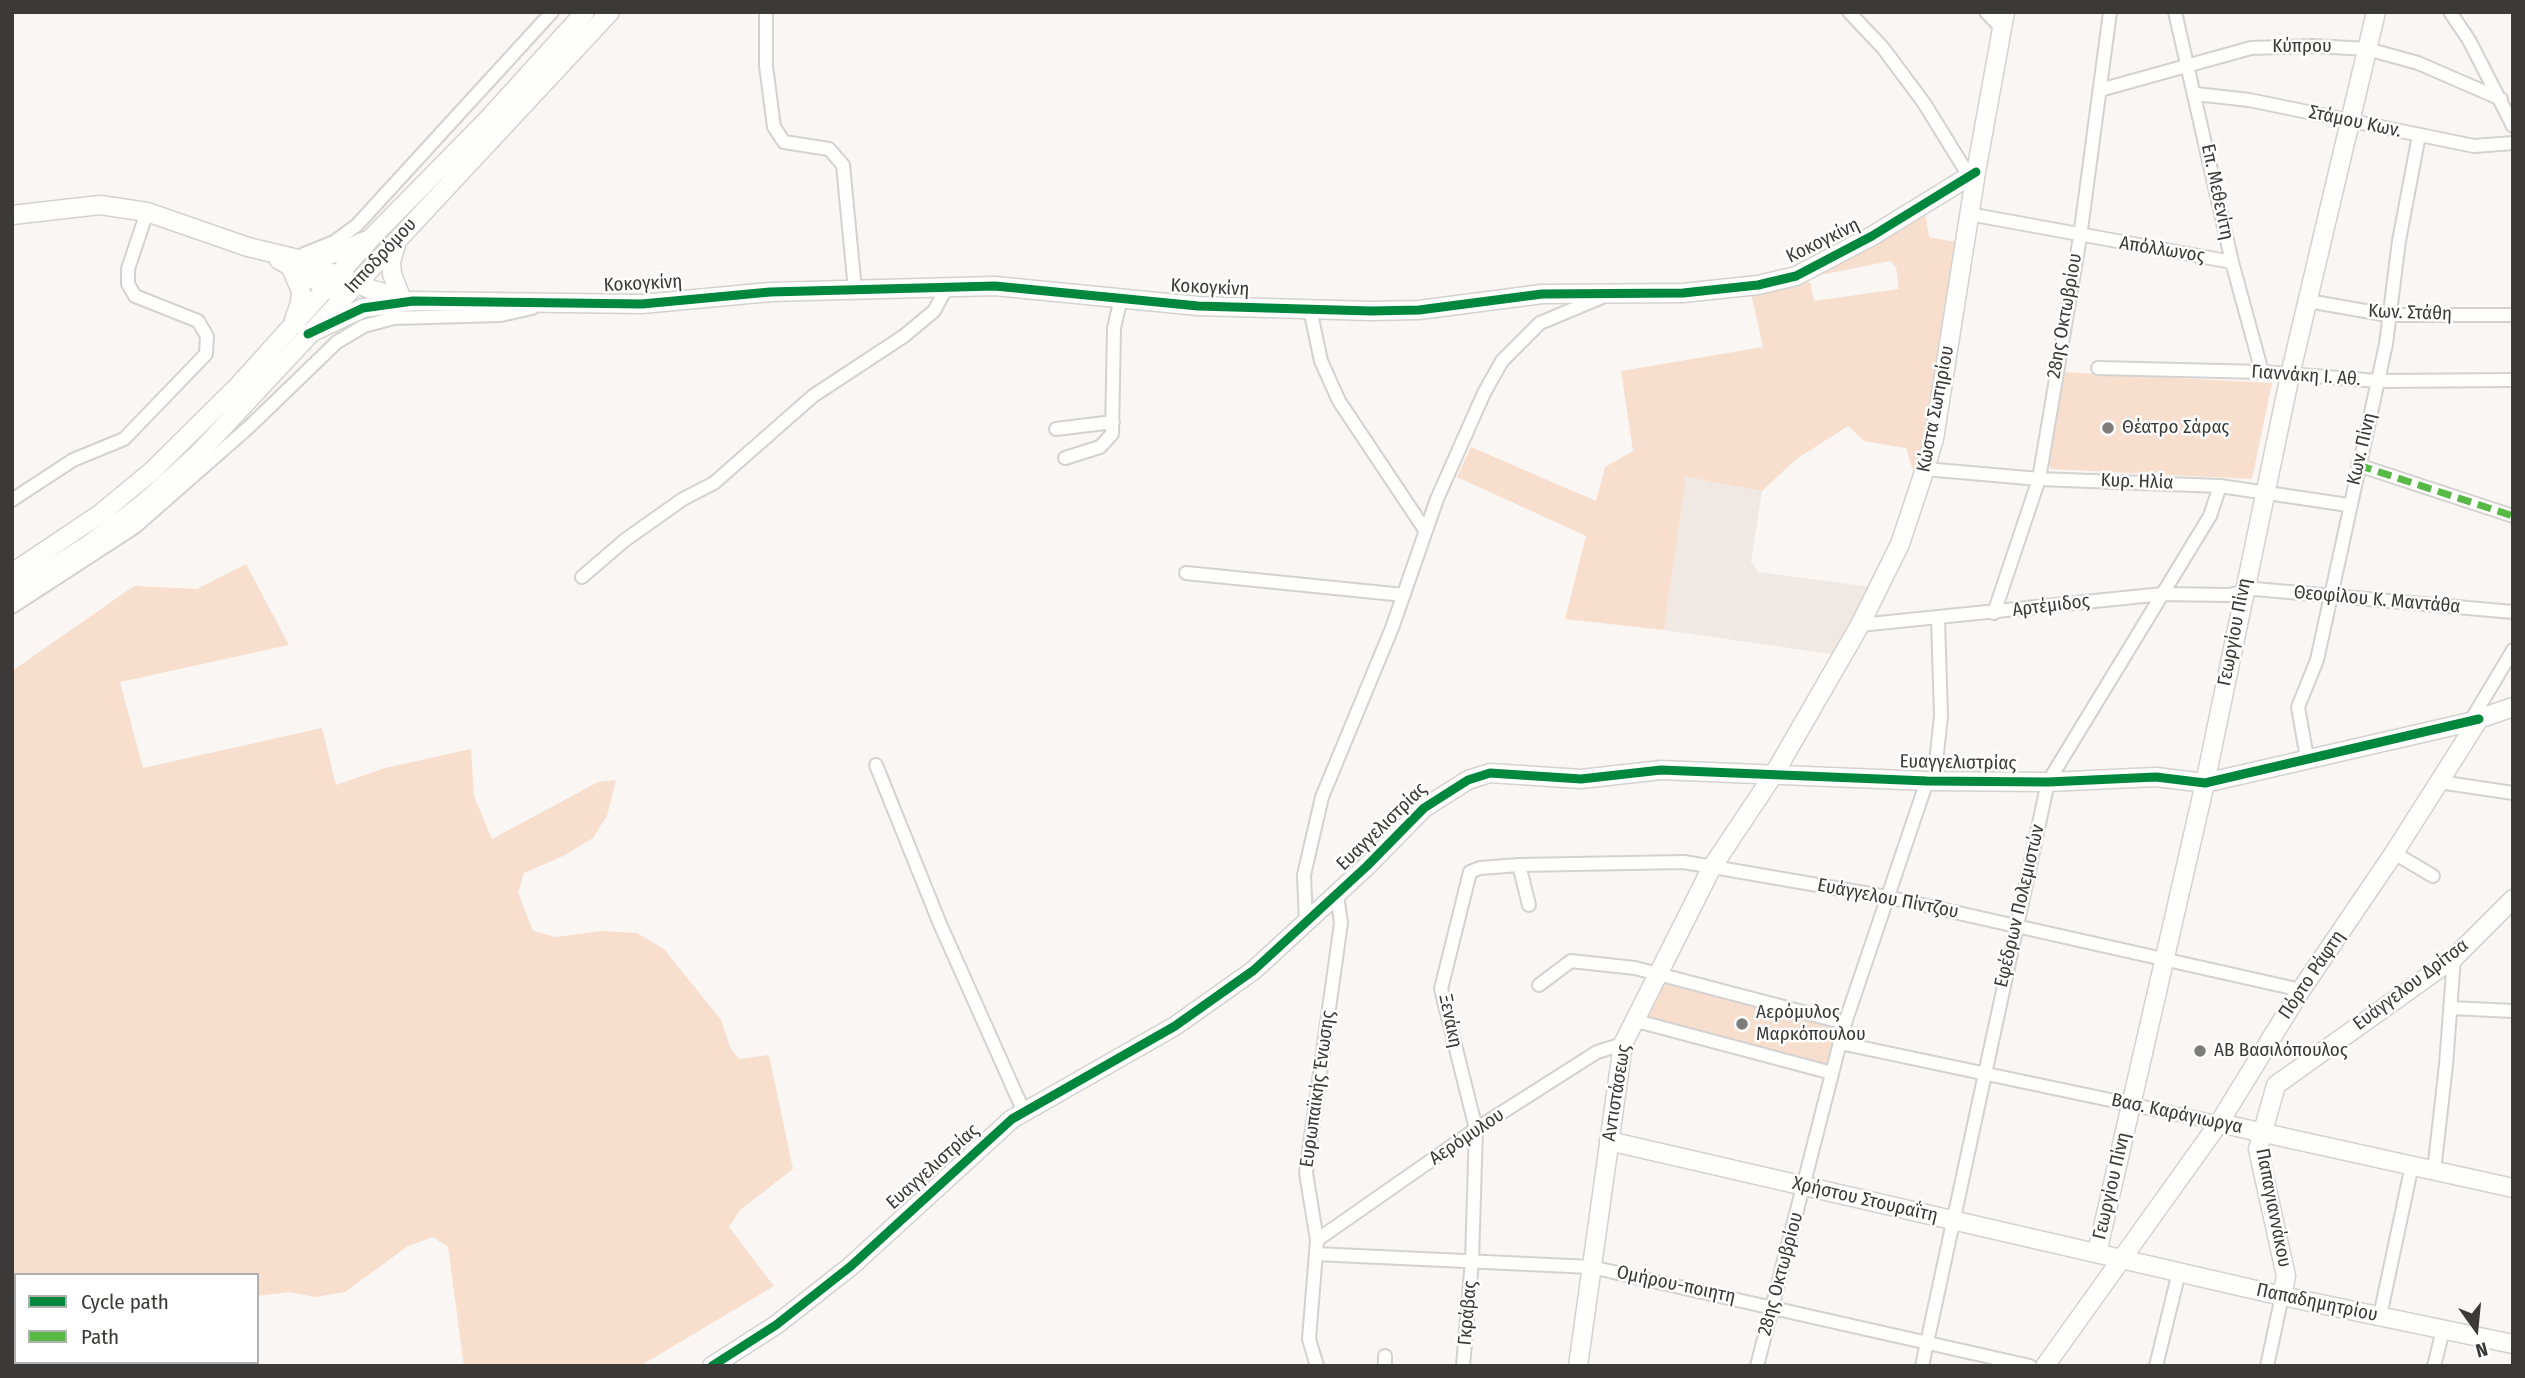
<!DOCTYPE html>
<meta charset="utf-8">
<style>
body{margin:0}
#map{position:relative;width:2525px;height:1378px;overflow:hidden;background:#f9f6f4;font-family:"Fira Sans Condensed",sans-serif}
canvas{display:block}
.frame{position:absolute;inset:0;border:14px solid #3c3a39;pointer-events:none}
.legend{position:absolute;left:14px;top:1273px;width:245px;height:91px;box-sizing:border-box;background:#fff;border:2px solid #b1b0b0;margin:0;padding:9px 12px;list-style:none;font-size:21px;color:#3c3a39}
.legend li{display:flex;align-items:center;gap:14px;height:35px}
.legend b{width:35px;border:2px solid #b1b0b0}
.north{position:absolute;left:2441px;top:1294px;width:70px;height:70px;-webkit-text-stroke:5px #fff;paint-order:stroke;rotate:165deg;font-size:19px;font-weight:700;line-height:28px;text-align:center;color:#3c3a39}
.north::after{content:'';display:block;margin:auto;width:24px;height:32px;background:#3c3a39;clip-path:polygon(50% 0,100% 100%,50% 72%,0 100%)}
</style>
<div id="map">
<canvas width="2525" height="1378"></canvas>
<div class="frame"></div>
<ul class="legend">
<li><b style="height:9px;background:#00873e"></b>Cycle path</li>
<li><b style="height:9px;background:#58b947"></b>Path</li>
</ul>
<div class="north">N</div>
</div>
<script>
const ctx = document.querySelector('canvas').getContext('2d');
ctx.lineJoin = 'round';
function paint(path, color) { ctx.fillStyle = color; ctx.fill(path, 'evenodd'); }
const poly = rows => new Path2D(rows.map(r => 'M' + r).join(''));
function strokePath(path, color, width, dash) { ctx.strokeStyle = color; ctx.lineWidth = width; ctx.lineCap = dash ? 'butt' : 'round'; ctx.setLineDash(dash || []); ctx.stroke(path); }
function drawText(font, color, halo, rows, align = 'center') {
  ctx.font = font + ' "Fira Sans Condensed",sans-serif'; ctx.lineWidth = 5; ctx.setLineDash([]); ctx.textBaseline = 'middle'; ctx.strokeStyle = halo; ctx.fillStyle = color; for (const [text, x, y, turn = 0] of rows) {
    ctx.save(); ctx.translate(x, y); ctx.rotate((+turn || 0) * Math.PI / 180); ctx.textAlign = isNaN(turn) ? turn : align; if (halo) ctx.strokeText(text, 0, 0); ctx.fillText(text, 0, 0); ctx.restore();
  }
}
const built = poly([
 [1686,477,1762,491,1751,562,1758,572,1871,587,1831,654,1664,630]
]);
const green = poly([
 [1925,211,1929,237,1961,243,1922,472,1914,474,1906,448,1864,441,1848,426,1795,460,1762,491,1686,477,1664,630,1565,619,1586,536,1457,477,1471,447,1596,501,1605,467,1633,451,1621,371,1763,347,1751,293,1810,282,1814,301,1899,289,1896,267,1890,261,1821,275],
 [2062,372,2272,383,2252,479,2051,469,2049,463],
 [246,564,289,645,120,682,143,768,322,728,336,785,385,768,471,749,474,796,492,839,598,782,616,780,607,816,593,838,563,856,524,873,518,892,533,931,556,937,601,931,637,933,664,949,721,1020,730,1047,739,1059,769,1055,793,1169,740,1210,729,1227,774,1286,640,1366,464,1366,448,1247,433,1237,408,1246,345,1292,315,1297,289,1292,257,1296,257,1275,16,1275,16,1362,171,1362,168,1366,12,1366,12,671,134,586,197,589],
 [1664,979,1838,1025,1827,1068,1645,1020]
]);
const street = poly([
 [766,12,766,66,774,127,784,142,829,149,843,165,855,290],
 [1849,12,1883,48,1924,103,1969,176],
 [1986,12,2003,30],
 [2175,12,2232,262,2262,372],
 [2450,12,2469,40,2513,126],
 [2100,90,2251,48,2315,46,2367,49,2418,63,2501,99],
 [2196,94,2249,100,2474,146,2513,143],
 [1969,214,2232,262],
 [304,254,334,242,357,225,552,12],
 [2308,301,2388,315,2513,315],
 [1310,309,1321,361,1339,401,1425,530],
 [2098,368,2262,372,2378,381,2513,380],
 [1056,429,1113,422],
 [1065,458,1100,447,1112,434,1114,328,1121,298],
 [2358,465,2513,516],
 [1925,469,2039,479,2220,486,2348,505],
 [12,500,73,460,124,439,206,354,207,336,198,321,135,296,128,284,128,269,147,212],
 [1186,573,1404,595],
 [582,577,625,540,683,499,714,483,813,396,904,336,934,311,947,287],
 [12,607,135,527,249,427,337,342,364,326,394,318,501,315,532,308],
 [1994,613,2039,479,2080,237,2110,12],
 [1860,625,2163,594,2229,595,2255,589,2513,612],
 [2470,722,2513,650],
 [2307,758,2298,707,2317,660,2386,344,2399,241,2419,135],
 [876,765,940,924,1024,1112],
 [1934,781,1941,716,1938,619],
 [2439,782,2513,793],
 [2394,853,2433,876],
 [1519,865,1529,905],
 [1306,922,1304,875,1322,797,1392,628,1437,499,1484,393,1502,361,1540,323,1607,295],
 [1539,985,1571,961,1635,968,1845,1023],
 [2451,1008,2513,1011],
 [1633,1020,1832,1073],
 [1840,1043,2219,1123],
 [2434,1171,2446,1065,2454,958],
 [1317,1240,1476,1129,1597,1052,1623,1044],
 [1316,1254,1591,1267,2030,1366],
 [2380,1316,2412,1165],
 [1317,1366,1309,1339,1317,1240,1306,1173,1341,923,1337,895],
 [1385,1366,1385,1356],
 [1463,1366,1472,1260,1476,1129,1441,989,1470,872,1480,868,1519,865,1684,862,1887,897,2301,990],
 [1757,1366,1845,1023,1927,781],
 [1922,1366,2048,782,2210,516,2220,486],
 [2156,1366,2179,1272],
 [2267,1366,2282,1296],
 [2434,1366,2443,1330]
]);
const secondary = poly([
 [12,215,100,205,147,212,248,247,298,259,370,289,402,298],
 [397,241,391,262,392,274,401,297],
 [301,259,337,253,365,241],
 [279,260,334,291],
 [291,268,301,291,300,303,294,320],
 [308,334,363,308,413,301,642,304,770,292,995,286,1198,306,1371,311,1419,310,1542,294,1683,293,1758,285,1796,276,1872,236,1976,172],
 [12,573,100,514,152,471,237,387,373,236,488,119,585,12],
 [12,593,87,546,143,504,198,454,610,12],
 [2219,1123,2513,1188],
 [1609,1141,2282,1296,2513,1344],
 [2097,1253,2205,783,2290,375,2376,12],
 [2282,1296,2286,1276,2258,1149,2276,1085,2454,958,2513,899],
 [712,1366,776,1325,851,1266,1012,1119,1175,1026,1254,970,1367,866,1424,808,1468,780,1490,773,1581,779,1661,770,1927,781,2048,782,2156,777,2205,783,2470,722,2513,707],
 [1578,1366,1623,1044,1712,867,1774,774,1860,625,1900,544,1925,469,1934,439,1976,172,2005,12],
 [2045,1366,2219,1123,2301,990,2394,853,2479,719]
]);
const quiet = poly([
 [2358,465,2513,516]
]);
const cycleway = poly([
 [308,334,363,308,413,301,642,304,770,292,995,286,1198,306,1371,311,1419,310,1542,294,1683,293,1758,285,1796,276,1872,236,1976,172],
 [712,1366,776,1325,851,1266,1012,1119,1175,1026,1254,970,1367,866,1424,808,1468,780,1490,773,1581,779,1661,770,1927,781,2048,782,2156,777,2205,783,2479,719]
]);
const markers = [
 [2108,428,7,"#7e7c7a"],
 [1742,1024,7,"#7e7c7a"],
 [2200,1051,7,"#7e7c7a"]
];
const streetNames = [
 ["Κύπρου",2302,47],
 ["Στάμου Κων.",2355,122,12],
 ["Επ. Μεθενίτη",2217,192,78],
 ["Κοκογκίνη",1823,241,-26],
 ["Απόλλωνος",2162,250,9],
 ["Ιπποδρόμου",381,256,-47],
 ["Κοκογκίνη",643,284,-3],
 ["Κοκογκίνη",1210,288,3],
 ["Κων. Στάθη",2410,313,2],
 ["28ης Οκτωβρίου",2065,316,-80],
 ["Γιαννάκη Ι. Αθ.",2306,376,4],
 ["Κώστα Σωτηρίου",1936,409,-79],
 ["Κων. Πίνη",2362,449,-77],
 ["Κυρ. Ηλία",2137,482,2],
 ["Θεοφίλου Κ. Μαντάθα",2377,600,5],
 ["Αρτέμιδος",2051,606,-7],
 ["Γεωργίου Πίνη",2235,632,-79],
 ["Ευαγγελιστρίας",1958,763,1],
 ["Ευαγγελιστρίας",1382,827,-44],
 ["Ευάγγελου Πίντζου",1888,899,11],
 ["Εφέδρων Πολεμιστών",2020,906,-77],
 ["Πόρτο Ράφτη",2312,975,-56],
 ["Ευάγγελου Δρίτσα",2411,985,-37],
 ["Ξενάκη",1450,1021,78],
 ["Ευρωπαϊκής Ένωσης",1318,1089,-82],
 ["Αντιστάσεως",1617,1093,-81],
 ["Βασ. Καράγιωργα",2177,1114,12],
 ["Αερόμυλου",1467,1137,-34],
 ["Ευαγγελιστρίας",933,1167,-42],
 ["Γεωργίου Πίνη",2112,1186,-77],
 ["Χρήστου Στουραΐτη",1865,1200,13],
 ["Παπαγιαννάκου",2273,1208,79],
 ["28ης Οκτωβρίου",1781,1274,-75],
 ["Ομήρου-ποιητη",1676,1285,12],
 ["Παπαδημητρίου",2317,1303,12],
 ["Γκράβας",1468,1313,-85]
];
const poiNames = [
 ["Θέατρο Σάρας",2122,428],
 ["Αερόμυλος",1756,1013],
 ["Μαρκόπουλου",1756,1035],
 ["ΑΒ Βασιλόπουλος",2214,1051]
];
paint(built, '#f0e8e3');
paint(green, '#f8decd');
strokePath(street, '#d4d2d1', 16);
strokePath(secondary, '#d4d2d1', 21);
strokePath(street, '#fefefd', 12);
strokePath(secondary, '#fefefd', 18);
strokePath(quiet, '#58b947', 7, [14, 7]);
strokePath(cycleway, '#00873e', 9);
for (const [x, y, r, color] of markers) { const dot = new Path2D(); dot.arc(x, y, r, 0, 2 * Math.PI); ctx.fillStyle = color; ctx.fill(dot); strokePath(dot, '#fff', 2.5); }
drawText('19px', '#3c3a39', '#fff', streetNames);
drawText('19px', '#3c3a39', '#fff', poiNames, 'left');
</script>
